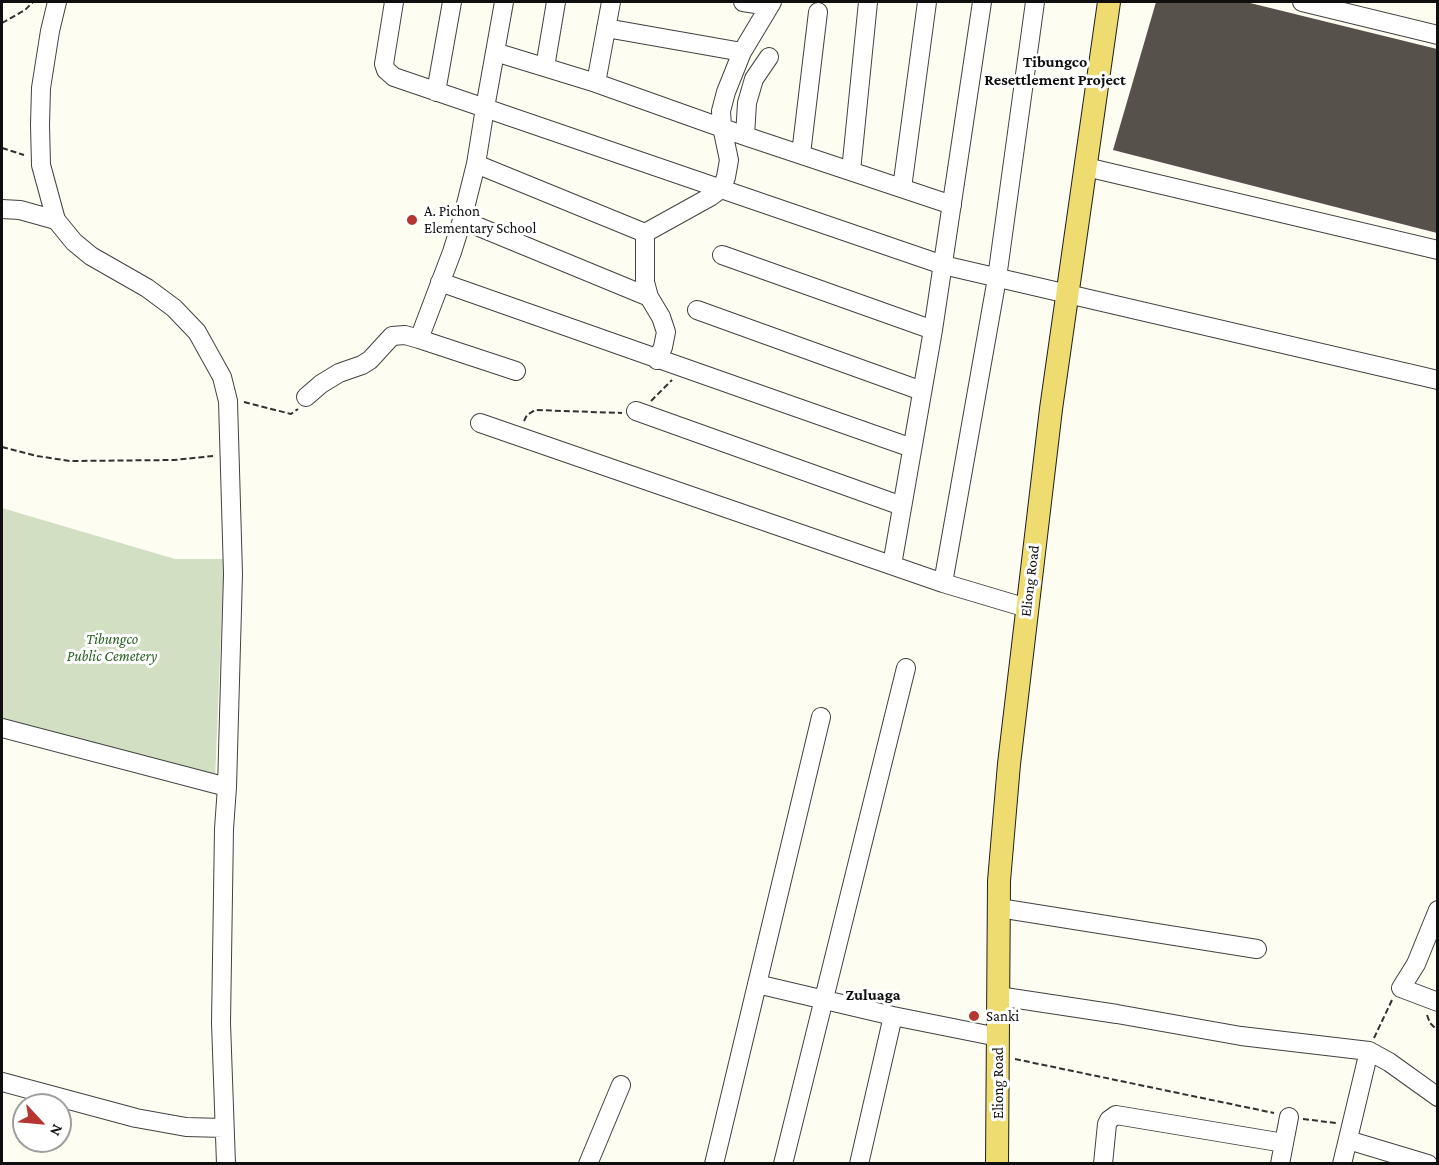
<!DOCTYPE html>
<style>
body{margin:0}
#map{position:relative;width:1439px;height:1165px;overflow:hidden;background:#fefdf1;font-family:"Crimson Pro",serif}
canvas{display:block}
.frame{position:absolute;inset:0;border:3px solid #0f0f0f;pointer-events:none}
.north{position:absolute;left:12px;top:1093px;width:60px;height:60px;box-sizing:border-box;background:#fff;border:2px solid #9f9f9f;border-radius:50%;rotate:116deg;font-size:16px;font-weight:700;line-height:24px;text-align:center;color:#0f0f0f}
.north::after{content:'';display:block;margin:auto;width:21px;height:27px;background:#b53630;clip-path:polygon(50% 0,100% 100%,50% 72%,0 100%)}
</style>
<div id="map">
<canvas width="1439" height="1165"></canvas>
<div class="frame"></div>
<div class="north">N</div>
</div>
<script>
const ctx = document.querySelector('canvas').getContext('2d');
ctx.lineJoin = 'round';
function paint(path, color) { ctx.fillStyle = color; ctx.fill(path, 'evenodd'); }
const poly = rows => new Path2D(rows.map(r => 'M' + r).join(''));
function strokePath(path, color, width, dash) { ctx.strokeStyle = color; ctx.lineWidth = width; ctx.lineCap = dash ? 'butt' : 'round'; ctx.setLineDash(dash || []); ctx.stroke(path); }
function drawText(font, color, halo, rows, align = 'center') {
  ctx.font = font + ' "Crimson Pro",serif'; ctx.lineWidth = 6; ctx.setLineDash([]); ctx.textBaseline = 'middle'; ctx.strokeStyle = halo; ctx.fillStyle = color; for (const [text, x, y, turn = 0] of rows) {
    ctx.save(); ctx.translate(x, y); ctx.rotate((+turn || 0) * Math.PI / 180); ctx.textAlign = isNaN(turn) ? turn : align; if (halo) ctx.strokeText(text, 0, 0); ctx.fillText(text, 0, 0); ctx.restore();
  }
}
const cemetery = poly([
 [2,508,175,559,224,559,215,781,2,725]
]);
const building = poly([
 [1156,2,1246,2,1437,49,1437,233,1113,150]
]);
const path = poly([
 [2,23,25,10,33,2],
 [2,148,24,155],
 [651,401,672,380],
 [244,402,291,414,298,409],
 [524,421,527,415,535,410,622,413],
 [2,447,37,456,70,461,174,460,213,456],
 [1427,1015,1430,1023,1438,1031],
 [1374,1038,1392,1000],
 [1015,1059,1274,1113],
 [1303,1119,1336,1123]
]);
const minor = poly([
 [57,2,50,31,41,88,40,125,41,165,56,220,74,242,91,256,147,288,174,308,197,332,222,377,228,401,233,574,227,787,224,829,221,1023,226,1164],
 [394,2,384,64,386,70,394,77,485,108,504,2],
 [743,2,769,6],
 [1302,2,1438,35],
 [606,28,742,52],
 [495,52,596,83,745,136,952,205],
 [545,67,556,2],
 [596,83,611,2],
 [436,92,452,2],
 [745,136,747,103,754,79,769,57],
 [801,154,818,12],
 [476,164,645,233],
 [1086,167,1438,250],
 [851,171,868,2],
 [902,188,927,2],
 [2,209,20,210,56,220],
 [462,220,649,297],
 [722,255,933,330],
 [440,282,912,448],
 [697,310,922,391],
 [657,360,663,347,666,332,661,317,649,297,645,282,645,233,710,197,722,188,726,177,729,160,722,127,721,111,726,92,742,52,772,2],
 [516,371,419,339,452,252,462,220,476,164,485,108,943,265,1438,380],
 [306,397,321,384,339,373,362,365,370,360,392,336,405,335,419,339],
 [636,411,902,506],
 [480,423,943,583,1027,608],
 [892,565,933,330,982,2],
 [943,583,997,278,1035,2],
 [2,728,227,787],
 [999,908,1257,949],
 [1438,910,1416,964,1401,988,1438,1002],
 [757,984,893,1016,998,1037],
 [998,996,1117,1014,1241,1036,1369,1051,1389,1062,1438,1097],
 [2,1082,136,1118,186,1127,224,1128],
 [1348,1140,1428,1164],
 [588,1164,621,1085],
 [714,1164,821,717],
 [783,1164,906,668],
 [859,1164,893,1016],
 [1103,1164,1107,1124,1109,1120,1116,1115,1284,1143],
 [1280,1164,1289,1117],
 [1342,1164,1369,1051]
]);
const major = poly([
 [997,1164,999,881,1009,764,1051,409,1109,2]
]);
const markers = [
 [412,220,6,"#b53630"],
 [974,1016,6,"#b53630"]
];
const poiNames = [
 ["A. Pichon",424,211],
 ["Elementary School",424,228],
 ["Sanki",986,1016]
];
const streetNames = [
 ["Eliong Road",1030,581,-83],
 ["Eliong Road",998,1083,-90]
];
const parkNames = [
 ["Tibungco",112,639],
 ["Public Cemetery",112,656]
];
const neighbourhoodNames = [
 ["Tibungco",1055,62],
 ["Resettlement Project",1055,80],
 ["Zuluaga",873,995]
];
paint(cemetery, '#d3dfc3');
paint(building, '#57514c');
strokePath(minor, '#424242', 20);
strokePath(major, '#202020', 24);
strokePath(path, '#313131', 2, [6, 3]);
strokePath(minor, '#fff', 18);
strokePath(major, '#efdc71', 22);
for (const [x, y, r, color] of markers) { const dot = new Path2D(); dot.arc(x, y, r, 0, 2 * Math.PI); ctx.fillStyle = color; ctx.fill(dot); strokePath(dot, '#fff', 2); }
drawText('15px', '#0f0f0f', '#fff', poiNames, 'left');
drawText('15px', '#0f0f0f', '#fff', streetNames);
drawText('italic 15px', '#2a6223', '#fff', parkNames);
drawText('bold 16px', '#0f0f0f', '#fff', neighbourhoodNames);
</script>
